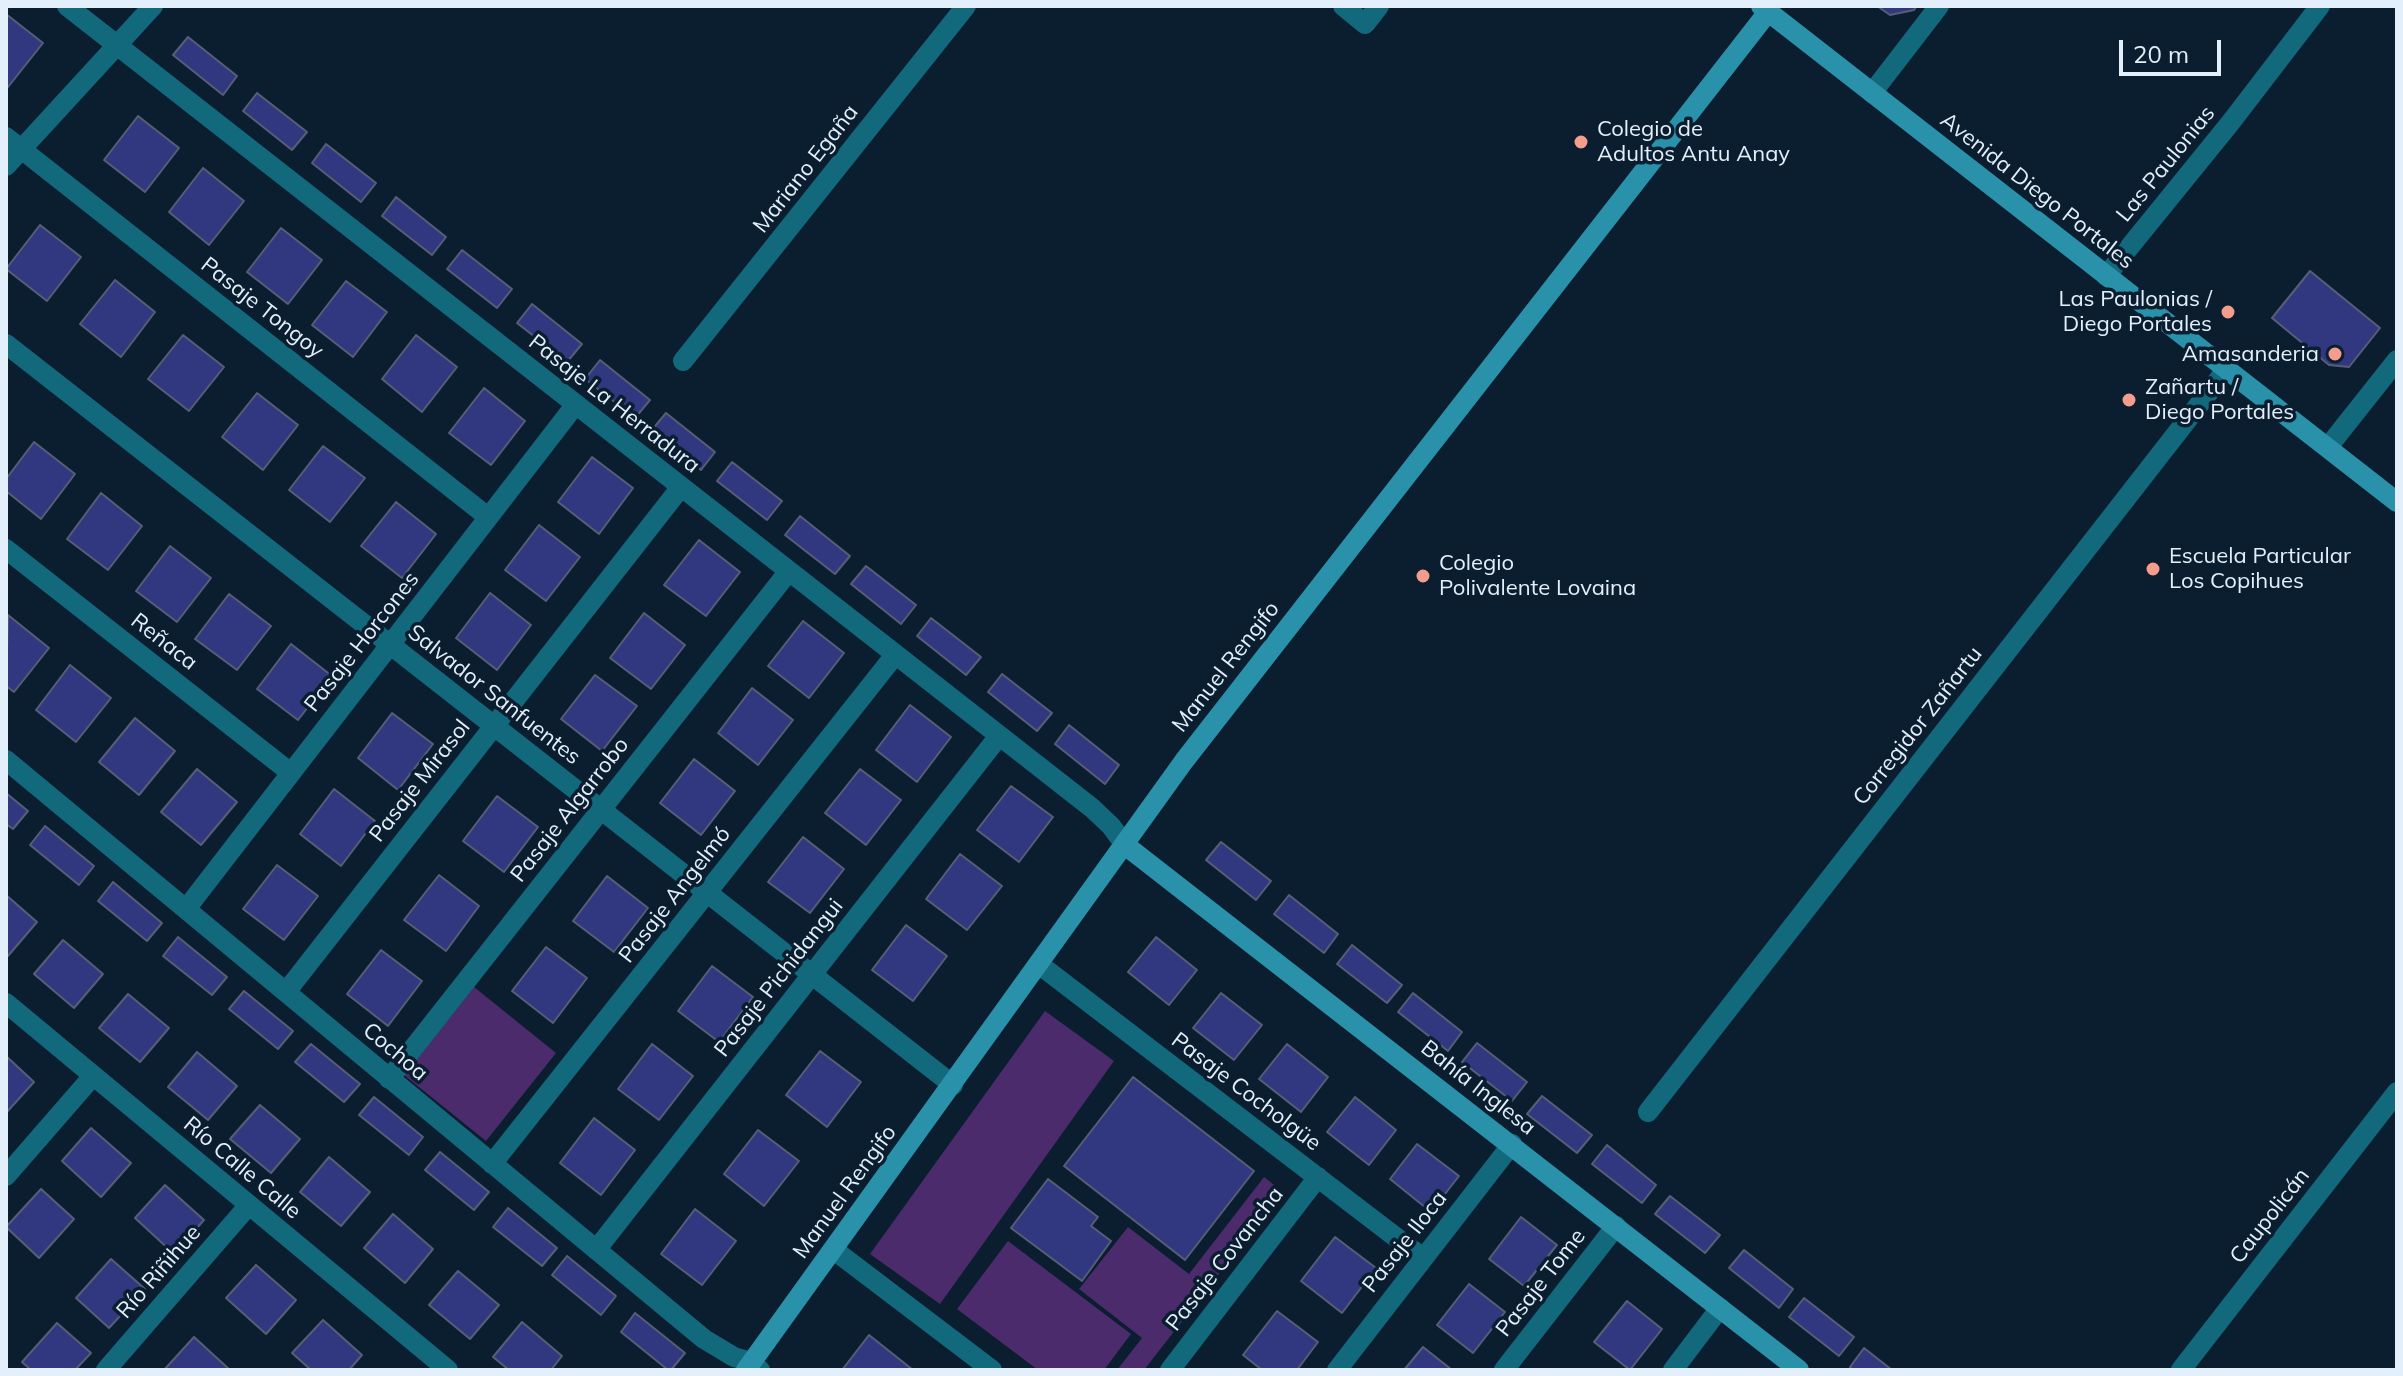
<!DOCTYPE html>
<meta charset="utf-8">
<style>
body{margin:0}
#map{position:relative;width:2403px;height:1376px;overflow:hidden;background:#0b1e2f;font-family:Mulish,sans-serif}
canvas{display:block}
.frame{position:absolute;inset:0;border:8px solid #e3effb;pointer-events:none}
.scale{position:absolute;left:2119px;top:40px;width:102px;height:36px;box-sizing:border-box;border:4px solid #e3effb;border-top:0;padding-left:10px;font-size:24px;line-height:28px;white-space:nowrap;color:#e3effb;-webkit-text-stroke:6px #0b1e2f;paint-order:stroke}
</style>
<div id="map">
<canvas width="2403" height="1376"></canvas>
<div class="frame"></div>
<div class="scale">20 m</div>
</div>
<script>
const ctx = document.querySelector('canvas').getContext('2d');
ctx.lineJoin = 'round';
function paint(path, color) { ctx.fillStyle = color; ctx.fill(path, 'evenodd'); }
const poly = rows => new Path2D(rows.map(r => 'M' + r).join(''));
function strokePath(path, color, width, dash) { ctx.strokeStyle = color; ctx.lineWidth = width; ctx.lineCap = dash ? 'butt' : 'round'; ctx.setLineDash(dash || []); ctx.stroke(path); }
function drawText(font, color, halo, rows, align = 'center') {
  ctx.font = font + ' Mulish,sans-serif'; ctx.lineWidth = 7; ctx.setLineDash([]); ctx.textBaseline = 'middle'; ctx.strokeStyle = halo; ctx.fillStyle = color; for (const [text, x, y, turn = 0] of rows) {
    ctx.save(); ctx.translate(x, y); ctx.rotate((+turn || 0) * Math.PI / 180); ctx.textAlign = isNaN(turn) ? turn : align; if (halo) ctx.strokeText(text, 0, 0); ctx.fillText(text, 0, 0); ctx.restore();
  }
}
const green = poly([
 [474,987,556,1053,486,1141,404,1075],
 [1045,1011,1114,1061,940,1304,870,1254],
 [1264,1177,1283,1192,1144,1370,1117,1370,1142,1338,1079,1289,1128,1227,1189,1274],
 [1008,1241,1131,1334,1104,1370,1038,1370,957,1309]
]);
const building = poly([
 [1877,6,1917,6,1914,10,1890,15,1877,6],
 [6,14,43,43,8,87,6,86,6,14],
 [188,37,237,76,223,95,173,55,188,37],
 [257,93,307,132,292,150,243,111,257,93],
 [138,116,179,148,145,192,104,160,138,116],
 [326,144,376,183,361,202,312,163,326,144],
 [203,168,244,201,209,245,169,212,203,168],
 [396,197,446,237,432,255,382,216,396,197],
 [40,225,81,257,47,301,6,269,40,225],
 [281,228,322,260,288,304,247,272,281,228],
 [462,250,512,289,497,308,447,269,462,250],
 [2310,271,2380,328,2349,367,2329,365,2272,318,2310,271],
 [115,280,155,312,121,357,80,324,115,280],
 [346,281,387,312,353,357,312,325,346,281],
 [532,304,582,344,567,362,517,323,532,304],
 [183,335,224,367,189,411,148,379,183,335],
 [416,335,457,367,422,412,382,379,416,335],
 [600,360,650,400,635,418,585,379,600,360],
 [484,388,525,421,491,465,449,433,484,388],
 [257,393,298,425,263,470,222,437,257,393],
 [666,413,715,452,701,470,651,431,666,413],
 [34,442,75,474,41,519,6,491,6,479,34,442],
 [323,446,365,478,330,522,289,490,323,446],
 [592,457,633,488,599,534,558,502,592,457],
 [732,462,782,501,767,520,717,481,732,462],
 [101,493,142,526,108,570,67,539,101,493],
 [396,502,436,534,402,578,361,546,396,502],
 [800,516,850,556,835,574,785,535,800,516],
 [539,525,580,557,546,601,505,570,539,525],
 [699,540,740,572,706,616,664,585,699,540],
 [170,546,211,578,177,622,136,591,170,546],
 [866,566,916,605,901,624,851,584,866,566],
 [490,593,531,625,497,670,456,638,490,593],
 [229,594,271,626,237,670,195,639,229,594],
 [644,613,685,645,651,689,610,658,644,613],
 [8,615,49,648,14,692,6,686,8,615],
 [931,618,981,657,966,675,917,636,931,618],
 [803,621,844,653,809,698,768,666,803,621],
 [291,644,332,676,298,720,257,689,291,644],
 [70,665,111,698,76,742,36,710,70,665],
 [1002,674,1052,713,1037,731,988,692,1002,674],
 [595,675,637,706,602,751,561,719,595,675],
 [752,688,793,720,758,765,718,733,752,688],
 [910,705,951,737,917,782,876,750,910,705],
 [392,713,433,744,398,790,358,758,392,713],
 [135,718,175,751,139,795,99,762,135,718],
 [1069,725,1119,765,1105,784,1055,744,1069,725],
 [694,759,735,791,701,835,660,803,694,759],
 [197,769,237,802,201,845,161,812,197,769],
 [860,769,901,800,866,845,825,813,860,769],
 [1011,786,1053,817,1019,862,977,830,1011,786],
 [334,789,375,821,341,866,300,834,334,789],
 [6,793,28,811,13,829,6,824,6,793],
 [497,796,538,827,504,872,463,841,497,796],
 [45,826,94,866,79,885,30,845,45,826],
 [803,837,844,869,810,913,768,882,803,837],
 [1221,842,1271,881,1256,900,1206,860,1221,842],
 [960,854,1002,886,967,930,926,899,960,854],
 [277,865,318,896,284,940,243,909,277,865],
 [439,875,479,906,446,951,404,920,439,875],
 [607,876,648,908,614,952,573,921,607,876],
 [113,882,162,923,147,941,98,901,113,882],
 [6,895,37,922,8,956,6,954,6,895],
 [1289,895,1338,934,1324,953,1274,914,1289,895],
 [906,925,947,956,913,1001,872,970,906,925],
 [178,937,227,977,212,995,163,956,178,937],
 [1156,937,1197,970,1169,1005,1128,972,1156,937],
 [63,940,103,974,74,1008,34,974,63,940],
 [1352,945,1402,985,1387,1003,1337,964,1352,945],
 [546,947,587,978,553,1023,512,991,546,947],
 [381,950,422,981,388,1026,347,994,381,950],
 [712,966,753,997,719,1042,678,1011,712,966],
 [244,991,293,1031,278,1049,229,1009,244,991],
 [1221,993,1262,1025,1234,1060,1193,1028,1221,993],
 [1413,993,1462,1032,1448,1051,1398,1012,1413,993],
 [128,994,169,1028,140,1062,99,1028,128,994],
 [1477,1043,1527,1082,1512,1101,1462,1062,1477,1043],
 [311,1044,360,1084,344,1102,295,1062,311,1044],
 [652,1044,693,1076,659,1120,618,1089,652,1044],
 [1287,1044,1328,1077,1301,1112,1259,1079,1287,1044],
 [820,1051,861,1082,827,1127,786,1095,820,1051],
 [197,1052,237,1086,208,1120,168,1087,197,1052],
 [6,1056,34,1082,6,1113,6,1056],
 [1133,1077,1254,1171,1185,1260,1064,1166,1133,1077],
 [1542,1096,1592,1135,1577,1153,1527,1114,1542,1096],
 [374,1097,423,1137,409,1155,359,1115,374,1097],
 [1355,1097,1396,1130,1369,1165,1327,1132,1355,1097],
 [260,1105,300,1139,271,1173,230,1139,260,1105],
 [594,1118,635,1150,601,1195,560,1163,594,1118],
 [91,1128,131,1163,101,1197,62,1161,91,1128],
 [758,1130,799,1161,764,1206,724,1174,758,1130],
 [1417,1144,1459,1176,1431,1212,1390,1179,1417,1144],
 [1607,1145,1656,1185,1642,1203,1592,1164,1607,1145],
 [440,1152,489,1192,474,1210,425,1170,440,1152],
 [329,1157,370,1192,341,1226,300,1192,329,1157],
 [1048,1179,1098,1217,1091,1226,1111,1241,1082,1281,1011,1228,1048,1179],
 [165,1185,204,1220,174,1254,135,1218,165,1185],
 [41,1189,74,1219,39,1258,6,1227,41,1189],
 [1670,1196,1720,1235,1705,1253,1655,1214,1670,1196],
 [508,1208,557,1248,542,1266,493,1227,508,1208],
 [695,1209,736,1241,702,1285,661,1254,695,1209],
 [393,1214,433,1249,405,1283,364,1248,393,1214],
 [1521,1217,1557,1245,1524,1286,1489,1259,1521,1217],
 [1335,1237,1376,1268,1342,1313,1301,1281,1335,1237],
 [1744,1250,1793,1289,1779,1308,1729,1268,1744,1250],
 [567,1256,616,1296,601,1315,552,1275,567,1256],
 [111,1259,145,1289,109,1328,76,1298,111,1259],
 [256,1265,296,1300,266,1334,226,1298,256,1265],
 [458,1271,499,1305,470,1339,429,1305,458,1271],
 [1469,1284,1505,1312,1473,1353,1437,1325,1469,1284],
 [1804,1298,1854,1337,1839,1356,1789,1317,1804,1298],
 [1627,1301,1662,1329,1630,1370,1594,1342,1627,1301],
 [1277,1311,1318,1342,1297,1370,1262,1370,1243,1355,1277,1311],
 [635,1313,685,1353,671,1370,668,1370,621,1332,635,1313],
 [323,1320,362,1355,349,1370,311,1370,292,1353,323,1320],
 [522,1322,562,1356,551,1370,509,1370,493,1357,522,1322],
 [57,1323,91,1353,75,1370,31,1370,22,1362,57,1323],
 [869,1335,913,1370,842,1370,869,1335],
 [194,1337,230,1370,164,1370,194,1337],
 [1423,1347,1452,1370,1404,1370,1423,1347],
 [1864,1348,1892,1370,1853,1370,1850,1367,1864,1348]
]);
const street = poly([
 [67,6,1092,808,1111,826,1125,845],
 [1343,6,1365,24,1379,6],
 [1872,93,1939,6],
 [6,137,488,517],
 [6,166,153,6],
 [2106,276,2231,122,2320,6],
 [6,344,953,1085],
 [683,361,966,6],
 [2328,447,2397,360],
 [6,549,291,773],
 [6,760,704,1339,734,1357,751,1362,760,1370],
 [186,909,576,404],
 [1040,965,1423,1258],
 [286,992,681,487],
 [6,1003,448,1370],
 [389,1079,789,571],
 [1648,1112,2226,370],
 [492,1164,895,655],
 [6,1176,93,1076],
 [596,1250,999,736],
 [834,1250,992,1370],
 [106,1370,249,1205],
 [1170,1370,1318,1177],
 [1337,1370,1512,1144],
 [1504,1370,1616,1226],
 [1673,1370,1720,1308],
 [2181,1370,2397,1092]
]);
const secondary = poly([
 [1761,6,2397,502],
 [1125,845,1799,1370],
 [746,1370,1184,761,1768,12]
]);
const markers = [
 [1581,142,8,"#f49d8c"],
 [2228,312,8,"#f49d8c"],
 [2335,354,8,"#f49d8c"],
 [2129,400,8,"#f49d8c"],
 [2153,569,8,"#f49d8c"],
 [1423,576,8,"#f49d8c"]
];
const poiNames = [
 ["Colegio de",1597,129],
 ["Adultos Antu Anay",1597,154],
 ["Las Paulonias /",2212,299,"right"],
 ["Diego Portales",2212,324,"right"],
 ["Amasanderia",2319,354,"right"],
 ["Zañartu /",2145,387],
 ["Diego Portales",2145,412],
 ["Escuela Particular",2169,556],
 ["Los Copihues",2169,581],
 ["Colegio",1439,563],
 ["Polivalente Lovaina",1439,588]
];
const streetNames = [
 ["Las Paulonias",2166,164,-51],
 ["Mariano Egaña",806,169,-52],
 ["Avenida Diego Portales",2037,191,38],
 ["Pasaje Tongoy",262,308,38],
 ["Pasaje La Herradura",614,404,38],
 ["Reñaca",164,642,38],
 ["Pasaje Horcones",362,642,-52],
 ["Manuel Rengifo",1226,667,-52],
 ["Salvador Sanfuentes",494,695,38],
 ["Corregidor Zañartu",1918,726,-52],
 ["Pasaje Mirasol",420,781,-52],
 ["Pasaje Algarrobo",570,810,-52],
 ["Pasaje Angelmó",675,895,-52],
 ["Pasaje Pichidangui",779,978,-52],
 ["Cochoa",395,1052,40],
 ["Bahía Inglesa",1478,1088,38],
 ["Pasaje Cocholgüe",1246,1092,37],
 ["Río Calle Calle",242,1168,40],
 ["Manuel Rengifo",845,1192,-54],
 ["Caupolicán",2270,1216,-52],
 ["Pasaje Iloca",1405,1242,-52],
 ["Pasaje Covancha",1225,1259,-52],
 ["Río Riñihue",159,1272,-49],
 ["Pasaje Tome",1541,1283,-52]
];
paint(green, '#4b2b6b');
paint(building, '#32387f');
strokePath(building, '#585d76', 2);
strokePath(street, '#13697c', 20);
strokePath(secondary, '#2a91aa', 20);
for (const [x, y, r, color] of markers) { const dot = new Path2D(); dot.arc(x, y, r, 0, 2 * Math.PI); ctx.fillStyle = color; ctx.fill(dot); strokePath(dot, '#0b1e2f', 3); }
drawText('22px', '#e3effb', '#0b1e2f', poiNames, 'left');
drawText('22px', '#e3effb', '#0b1e2f', streetNames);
</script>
